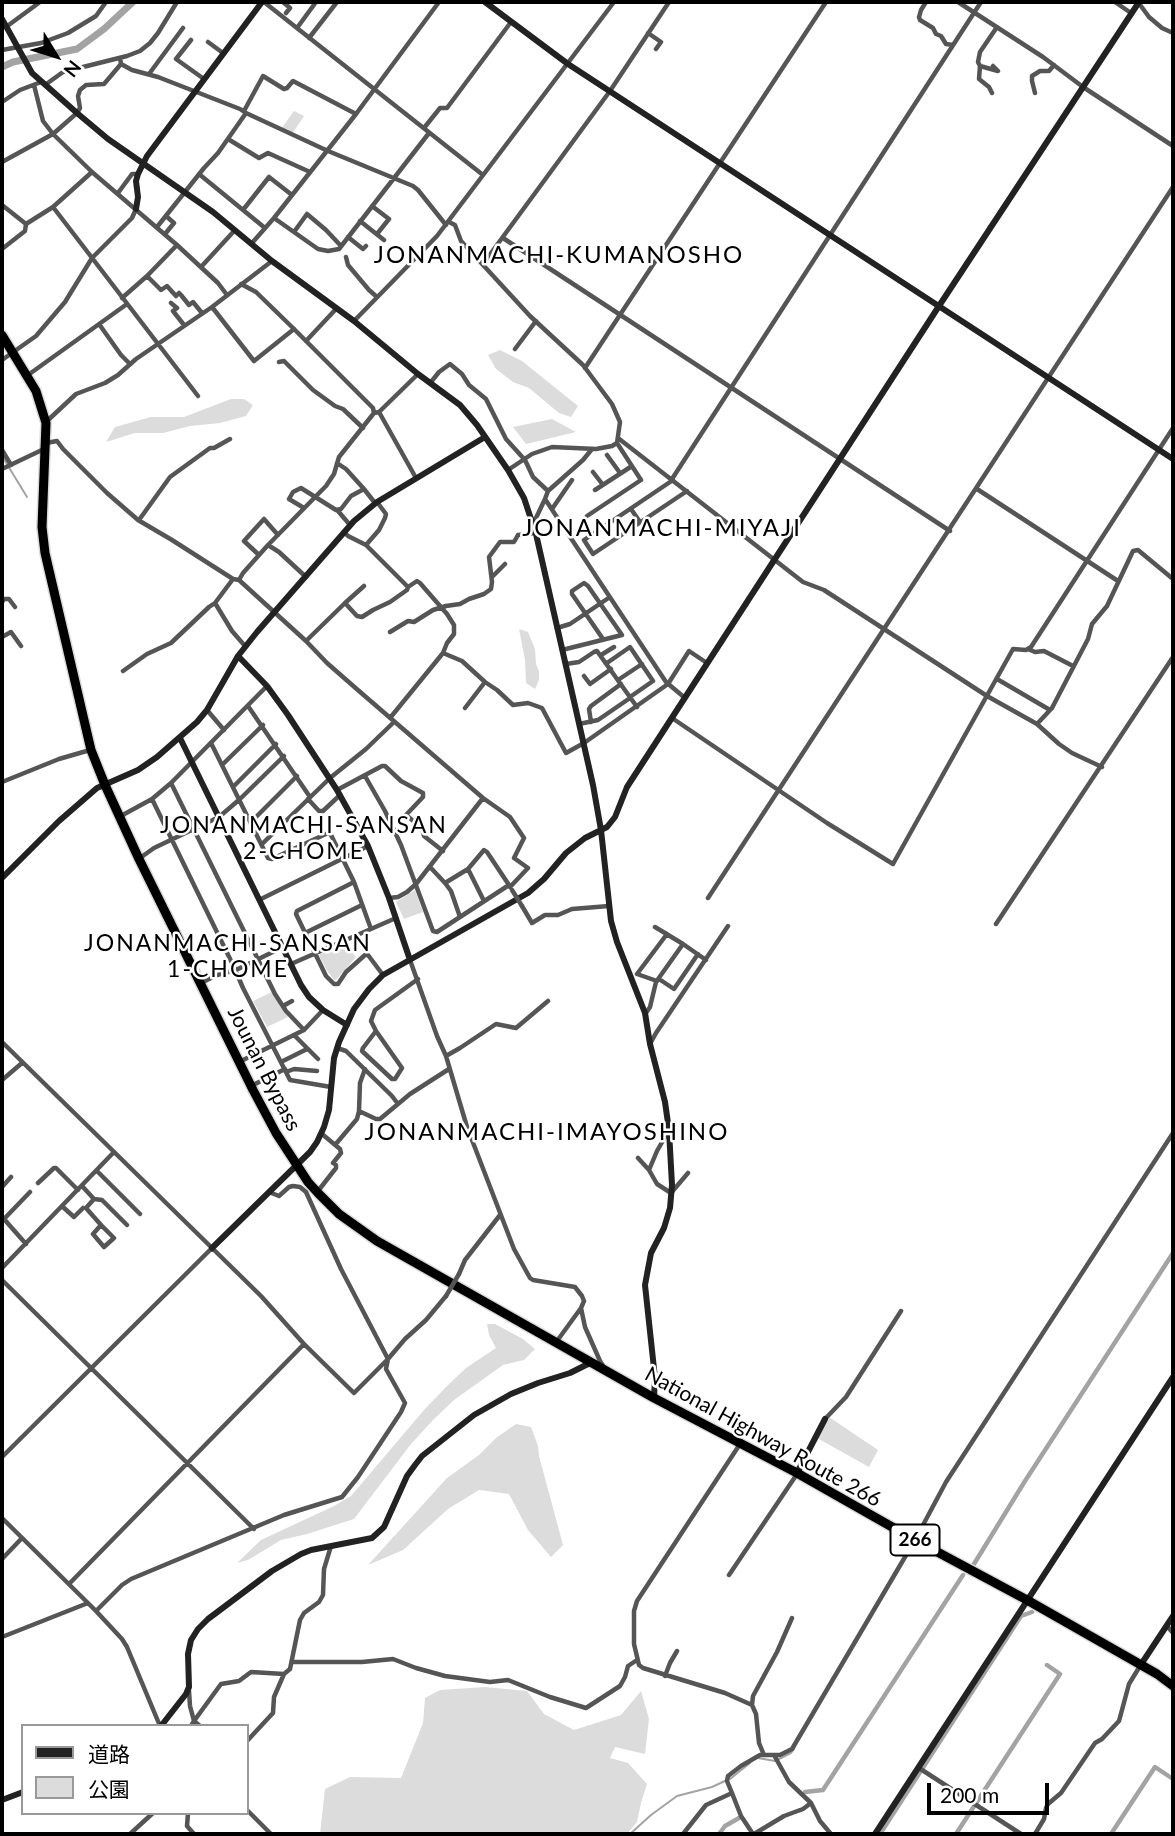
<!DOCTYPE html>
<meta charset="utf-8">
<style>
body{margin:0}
#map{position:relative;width:1175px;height:1836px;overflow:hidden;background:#fff;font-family:Lato,"Noto Sans JP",sans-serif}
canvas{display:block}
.frame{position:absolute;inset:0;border:4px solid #000;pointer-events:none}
.legend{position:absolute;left:21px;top:1724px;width:228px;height:91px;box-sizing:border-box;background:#fff;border:2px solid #999;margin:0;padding:9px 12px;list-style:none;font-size:21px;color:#000}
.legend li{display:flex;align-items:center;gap:14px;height:35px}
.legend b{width:35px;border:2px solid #999}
.north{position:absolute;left:21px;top:21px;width:70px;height:70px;-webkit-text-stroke:5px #fff;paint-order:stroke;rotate:128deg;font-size:19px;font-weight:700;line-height:28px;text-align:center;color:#000}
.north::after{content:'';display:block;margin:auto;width:24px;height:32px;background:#000;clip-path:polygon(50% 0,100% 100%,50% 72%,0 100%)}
.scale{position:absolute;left:927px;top:1783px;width:122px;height:32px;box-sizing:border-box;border:4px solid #000;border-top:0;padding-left:9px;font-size:21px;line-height:24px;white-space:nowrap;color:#000;-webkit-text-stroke:5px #fff;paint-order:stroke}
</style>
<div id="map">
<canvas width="1175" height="1836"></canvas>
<div class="frame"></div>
<ul class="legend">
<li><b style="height:9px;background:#222"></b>道路</li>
<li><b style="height:19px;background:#dcdcdc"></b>公園</li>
</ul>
<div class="north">N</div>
<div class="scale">200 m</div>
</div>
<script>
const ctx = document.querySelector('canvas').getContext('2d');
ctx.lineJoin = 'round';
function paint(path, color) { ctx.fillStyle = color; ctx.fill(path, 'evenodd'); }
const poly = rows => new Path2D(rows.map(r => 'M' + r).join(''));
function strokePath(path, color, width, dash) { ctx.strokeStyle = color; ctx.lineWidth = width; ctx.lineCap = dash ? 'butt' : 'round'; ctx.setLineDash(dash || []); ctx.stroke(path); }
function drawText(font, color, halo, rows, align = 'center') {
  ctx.font = font + ' Lato,sans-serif'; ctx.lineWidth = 5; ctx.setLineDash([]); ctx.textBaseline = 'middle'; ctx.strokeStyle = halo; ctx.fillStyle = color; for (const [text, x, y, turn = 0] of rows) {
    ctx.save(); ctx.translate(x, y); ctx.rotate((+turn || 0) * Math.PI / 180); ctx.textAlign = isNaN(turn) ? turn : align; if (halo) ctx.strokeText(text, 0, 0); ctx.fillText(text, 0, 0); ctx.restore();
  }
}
const green = poly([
 [294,111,304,116,292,134,281,129],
 [500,350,522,361,578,406,571,417,559,413,529,388,513,382,496,369,488,355],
 [231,399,244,399,253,405,246,416,220,423,190,426,163,433,135,433,106,442,115,427,151,417,184,417],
 [552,419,576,432,526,444,513,427],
 [519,629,528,632,535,649,536,664,539,671,539,680,535,689,526,683,525,660],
 [415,890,423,912,404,919,396,902],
 [343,942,356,957,336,980,334,980,326,969,319,955],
 [272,992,288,1017,267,1027,253,1001],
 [487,1324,495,1324,523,1339,535,1349,524,1360,503,1365,454,1400,433,1420,411,1444,354,1519,307,1534,281,1540,248,1560,237,1563,261,1540,334,1506,351,1496,424,1410,446,1387,466,1368,496,1348,489,1335],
 [829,1417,878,1450,869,1467,817,1438],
 [516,1424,531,1427,538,1446,539,1456,563,1545,551,1557,528,1530,509,1494,479,1490,448,1509,403,1550,368,1565,447,1478,479,1455,496,1438],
 [485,1687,527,1691,544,1714,574,1730,621,1715,641,1691,649,1719,645,1754,615,1747,610,1758,628,1763,647,1784,641,1803,637,1822,627,1834,320,1834,325,1789,350,1777,401,1778,423,1723,425,1698,440,1690]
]);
const stream = poly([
 [2,456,27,497],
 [758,1758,775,1761,791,1753,794,1749],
 [730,1779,750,1763],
 [630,1834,651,1815,677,1796,712,1787,725,1781]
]);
const canal = poly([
 [974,1564,1025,1481,1173,1253],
 [805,1792,823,1790,963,1575],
 [719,1834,725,1826,739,1818],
 [880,1834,1021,1616,1032,1612],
 [956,1834,1060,1674,1047,1665],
 [1111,1834,1155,1767,1173,1779]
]);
const river = poly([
 [2,67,13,62,77,49,104,29,133,2]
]);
const street = poly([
 [264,2,483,175],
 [283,2,290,8,286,13],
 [926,2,921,10,919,17,920,20,933,28,936,34,941,36,946,44,953,45],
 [958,2,1043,57,1083,87,1173,146],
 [1115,2,1131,13],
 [1138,2,1149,17,1162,28,1173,33],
 [6,27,40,2],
 [297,28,316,2],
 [648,33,661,42,656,49],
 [309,38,337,2],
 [191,40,176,59,204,79],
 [208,42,223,53],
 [2,50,41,43,68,33,96,16,106,2],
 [120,58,121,64,132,70,158,77,240,109,246,113,328,151,413,186,418,190,446,225],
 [980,66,979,79,989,87,992,93],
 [993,66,998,71,980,66,978,62,980,52,997,27],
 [149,74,183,28],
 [34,85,43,121,53,134,92,172,177,245,218,283,227,295],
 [45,85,63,72,127,56,140,51,150,43,158,33,177,2],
 [1035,93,1032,81,1032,76,1040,71,1049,71,1054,65],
 [2,102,20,90,41,82],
 [244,111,263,76,284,89,287,88,293,81,356,114],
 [424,128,440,108,447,108,511,22],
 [228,139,259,158,268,153,310,172],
 [2,162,53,134,77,113,80,108,78,96,80,90,86,85,104,84,121,64],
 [199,174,265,228],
 [118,193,132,174,138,174],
 [2,205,26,224],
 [372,206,389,219,377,234],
 [53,207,198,396],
 [243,210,269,177,292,195],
 [274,218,318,249,328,251,339,249,429,133],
 [360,221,384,240],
 [449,222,455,225,461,241,530,316,583,365,612,404,620,422,617,443,612,446,596,449,552,447,532,454,508,470],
 [157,227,204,168,218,153,246,113],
 [294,232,307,214,326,230,341,246],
 [165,234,174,223,166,216],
 [348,237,363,249,366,246],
 [503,238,950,531],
 [252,243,274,218,356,114,439,2],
 [2,249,25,231,26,224,53,207,92,172],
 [346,257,348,265,369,290,377,297],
 [483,264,610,91,669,2],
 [201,267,235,230],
 [147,276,161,290,167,286,176,296,179,293,181,295,189,305,193,302,202,313],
 [241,284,256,292,294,329,373,408,374,413],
 [122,298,147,276,177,245],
 [171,303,177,308,173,311,184,325],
 [212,307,254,361,294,329],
 [354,321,437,236,614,2],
 [99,324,121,355,130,364],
 [306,341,336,309],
 [515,349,536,321],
 [2,360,36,336,65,302,92,258,132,218,136,209],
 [279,362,284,361,313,390,335,406,343,409,363,428],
 [585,368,826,2],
 [28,375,127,304],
 [431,382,439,372,450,364,462,374,469,385,486,399,506,439,525,460,533,477,548,491,545,499],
 [379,412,416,478],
 [46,422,76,394,105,383,118,375,136,359,212,307,272,261],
 [618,438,803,582,824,590,987,696,1037,724,1059,744,1072,753,1102,767],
 [46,443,57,441,63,449,107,493,138,520,172,540,233,579,239,580,306,641,327,663,359,691,483,798],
 [2,450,11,465],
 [607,455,620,473],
 [337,463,346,469,364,489],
 [2,469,44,449],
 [593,472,603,485],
 [672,479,981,2],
 [673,480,584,540,593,554,687,491],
 [977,489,1118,581],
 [595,490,632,466],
 [548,491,583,460,592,449],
 [304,508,289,499,293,492,301,488,336,510,341,509,351,496,364,489,375,503],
 [552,509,572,480],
 [631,509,640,522],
 [338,511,350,525],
 [587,516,641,480,617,443],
 [139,520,170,477,210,448,214,448,230,439],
 [532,522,536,518,545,499,666,682,685,698],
 [344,532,348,536,366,545,408,587],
 [268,545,279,552,306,577],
 [366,545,379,530,385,518,386,514,377,502],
 [259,555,244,541,264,519,278,535],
 [492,577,505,564],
 [239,580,243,573,268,545,326,486,334,474,339,457,374,413,379,412,418,374],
 [2,602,4,599,9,599,15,607],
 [215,603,232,631,245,646],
 [345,603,364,586],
 [557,628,570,624,610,597],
 [390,632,408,621,414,622,433,610,446,606,460,604,469,599,484,594,491,589,492,582,489,557,500,542,514,542,518,535,535,533],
 [2,637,11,632,21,646],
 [306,641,345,603,357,616,362,617,373,610,390,602,407,590,408,587,417,581,420,583,447,614,454,625,454,634,447,643,443,653,390,718],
 [1028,649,1035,652,1044,651,1073,666],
 [562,650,622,635,588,586,584,583,572,591,572,594,603,639],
 [443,653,462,661,485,682,497,690,513,705,528,703,542,708,566,753,584,743,668,684,689,651,707,663],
 [601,655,614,647],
 [607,663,630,647,653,681,630,697],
 [566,664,579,662,594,652,597,651,637,707],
 [123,671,147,654,171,643,209,607,215,603,233,579],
 [584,676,590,684,611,669],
 [997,679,1050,710],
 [618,680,642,664],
 [248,706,310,797],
 [465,708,485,682],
 [207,710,224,730],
 [672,718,827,823,893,864,1013,649,1026,650,1031,647,1173,428],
 [591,722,589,709,591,706,621,684],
 [579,724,598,720,630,698],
 [1037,724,1052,708,1088,639,1092,624,1107,606,1133,551,1138,550,1173,579],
 [211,743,268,858,272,859,328,833,331,835,354,882,371,929],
 [222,765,263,725],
 [365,776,385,811,401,845,433,931,437,932,509,885,487,852,484,850,468,869,445,883],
 [2,782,59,759,90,750],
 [171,783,275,994,286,1011,304,1030],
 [234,786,276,744],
 [337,790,382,766,385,766,401,781,423,793,423,797,406,815,422,828,424,836,443,851],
 [152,799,234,967,243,988,290,1080,331,1087],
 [308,799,319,811,323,811,340,795],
 [119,817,152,799,171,783,267,686],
 [251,822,297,776],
 [262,844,330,778,366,749,394,722],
 [140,858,154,848,219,817,240,799,284,756],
 [430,867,445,883,451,891,460,917],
 [468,869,484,901],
 [354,882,297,911,296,914,326,976,334,984,338,984,346,972,365,955,368,955,383,975],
 [389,898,398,897,407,892,416,884,483,798,510,817,524,838,514,858,528,868,510,887],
 [708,898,1173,187],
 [259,900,368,846],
 [522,906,532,923,545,915,558,915,572,909,609,906],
 [996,924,1173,657],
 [655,927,683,944],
 [305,933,362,905],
 [410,960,437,1036,446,1056,467,1127,514,1249,530,1278,533,1280,575,1287,582,1296,584,1301,581,1308,557,1341],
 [291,964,396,918],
 [659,979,674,989,698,954],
 [657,981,637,974,667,934],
 [201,983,217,975,236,970,283,947],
 [283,1006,292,1001],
 [646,1013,650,1007,656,982,683,944,706,960],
 [376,1031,402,1068,395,1079,392,1079,362,1051,363,1048,376,1031,371,1021,375,1010,418,979],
 [294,1035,318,1059],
 [2,1042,261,1296,304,1344,354,1393,388,1359,405,1339,426,1320,446,1296],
 [650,1044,656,1033,728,926],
 [337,1048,346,1051,392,1096,398,1104,380,1119,376,1119,359,1111],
 [446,1056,460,1048,496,1024,516,1028,548,1001],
 [239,1062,304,1030,323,1010],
 [281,1062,307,1049],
 [286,1072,294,1069,317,1071],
 [2,1080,22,1063],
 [251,1086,285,1069],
 [398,1104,410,1094,449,1069],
 [335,1145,357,1119,359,1111,360,1083,365,1069],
 [638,1158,649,1170,657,1184,671,1193,688,1173],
 [649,1170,657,1151,669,1130],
 [97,1171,140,1214],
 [38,1183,54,1168,56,1168,78,1190],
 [82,1186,94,1199,102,1200,127,1225],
 [2,1187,11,1177],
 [318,1191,336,1168,336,1165,333,1163,341,1153,340,1149,322,1134],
 [94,1199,86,1208,101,1225,114,1238,104,1247,93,1234,101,1225],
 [63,1207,74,1217,83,1208],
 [26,1244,4,1219,30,1192],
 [2,1268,114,1152],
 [459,1274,465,1260,500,1215],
 [2,1280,254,1529],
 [581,1308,585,1327,600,1361,603,1366],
 [825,1419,846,1397,901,1311],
 [740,1444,637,1601,634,1611,634,1644,639,1665,643,1668,725,1693,752,1705],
 [2,1457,212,1248],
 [2,1518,96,1611,122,1639,127,1647,160,1726],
 [2,1559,22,1538],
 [729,1575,797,1474],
 [69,1584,304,1344],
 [96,1611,122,1585,131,1579,284,1515,342,1497,358,1477,401,1412,405,1403,386,1369,388,1359,341,1269,306,1192,300,1187,293,1186,289,1187,279,1196,269,1192],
 [1167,1626,1173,1633],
 [2,1637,88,1603],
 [292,1662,362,1662,393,1659,416,1668,445,1676,490,1682,508,1680,550,1697,586,1708,620,1686,625,1677,628,1666,637,1660],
 [665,1676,670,1663,677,1651],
 [189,1691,190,1706,194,1721,221,1684,239,1681,251,1672,284,1674],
 [191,1726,194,1721,200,1726],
 [247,1741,273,1713,274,1697,284,1674,290,1669,300,1620,304,1613,319,1602,323,1595,324,1569,331,1546],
 [764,1755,759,1743,756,1714,752,1705,753,1696,777,1652,792,1618],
 [774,1755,789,1782,811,1803,820,1821,831,1834],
 [919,1768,1021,1834],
 [732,1793,741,1816,753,1834],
 [247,1810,271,1834],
 [188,1813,187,1826,194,1834],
 [130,1834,153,1813],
 [683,1834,706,1805,732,1793,727,1781,728,1776,741,1766,760,1755,780,1755,792,1749,915,1540,946,1482,1173,1133],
 [754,1834,784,1816,803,1809,811,1803],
 [1035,1834,1044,1819,1046,1808,1048,1804,1061,1793,1095,1743,1102,1739,1119,1721,1129,1684,1140,1666]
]);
const secondary = poly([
 [485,2,568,64,1173,459],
 [2,19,32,73,77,113,108,139,213,212,272,261,354,321,418,374,460,405,477,425,508,470,524,498,536,534,593,785,601,830,611,921,617,942,645,1013,650,1044,665,1102,669,1130,672,1185,670,1208,664,1228,651,1253,645,1285,655,1378,654,1398],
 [136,209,138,197,136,181,138,174,147,156,262,2],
 [238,656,267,686,288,715,337,790,368,846,389,898,410,960],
 [180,738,301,985,309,997,323,1010,347,1025],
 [2,878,59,821,97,788,138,770,157,757,197,722,207,710,238,656,257,632,354,521,377,502,485,437],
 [212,1248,310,1152,317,1142,324,1127,329,1110,334,1058,339,1042,354,1009,369,989,383,975,528,893,544,879,566,853,585,838,607,827,615,817,627,787,939,306,1139,2],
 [797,1473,825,1419],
 [1140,1666,1173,1616],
 [161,1726,186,1694,189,1687,188,1654,191,1640,198,1629,208,1619,272,1571,301,1554,311,1550,372,1538,384,1527,407,1476,415,1465,422,1456,474,1415,511,1394,538,1383,570,1373,592,1362],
 [2,1800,23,1792],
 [875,1834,1173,1377]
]);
const highway = poly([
 [2,335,36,391,46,423,42,527,45,553,91,750,105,785,139,859,253,1090,276,1133,308,1182,318,1193,339,1214,377,1241,654,1398,797,1473,915,1540,1027,1600,1157,1674,1173,1686]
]);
const streetBridge = poly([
 [512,890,522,906],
 [446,1296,459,1274]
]);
const shields = [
 [915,1540,49]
];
const shieldNames = [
 ["266",915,1540]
];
const streetNames = [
 ["Jounan Bypass",264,1069,63],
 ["National Highway Route 266",763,1437,29]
];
const neighbourhoodNames = [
 ["JONANMACHI-SANSAN",304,826],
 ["2-CHOME",304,852],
 ["JONANMACHI-SANSAN",228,944],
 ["1-CHOME",228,970]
];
const quarterNames = [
 ["JONANMACHI-KUMANOSHO",559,255],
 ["JONANMACHI-MIYAJI",662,528],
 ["JONANMACHI-IMAYOSHINO",547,1132]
];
paint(green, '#dcdcdc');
strokePath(stream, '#a3a3a3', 2);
strokePath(canal, '#a3a3a3', 4.5);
strokePath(river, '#a3a3a3', 7);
strokePath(highway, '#dbdbdb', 12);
strokePath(street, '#555', 4.5);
strokePath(secondary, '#222', 6);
strokePath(highway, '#000', 9);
strokePath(streetBridge, '#555', 4.5);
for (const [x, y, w] of shields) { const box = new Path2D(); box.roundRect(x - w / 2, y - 15.5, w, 31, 5); ctx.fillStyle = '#fff'; ctx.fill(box); strokePath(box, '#000', 2); }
drawText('bold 19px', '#000', null, shieldNames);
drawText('21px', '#000', '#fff', streetNames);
ctx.letterSpacing = '2px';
drawText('23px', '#000', '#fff', neighbourhoodNames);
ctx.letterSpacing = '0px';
ctx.letterSpacing = '2px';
drawText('24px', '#000', '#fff', quarterNames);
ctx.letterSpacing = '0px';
</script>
